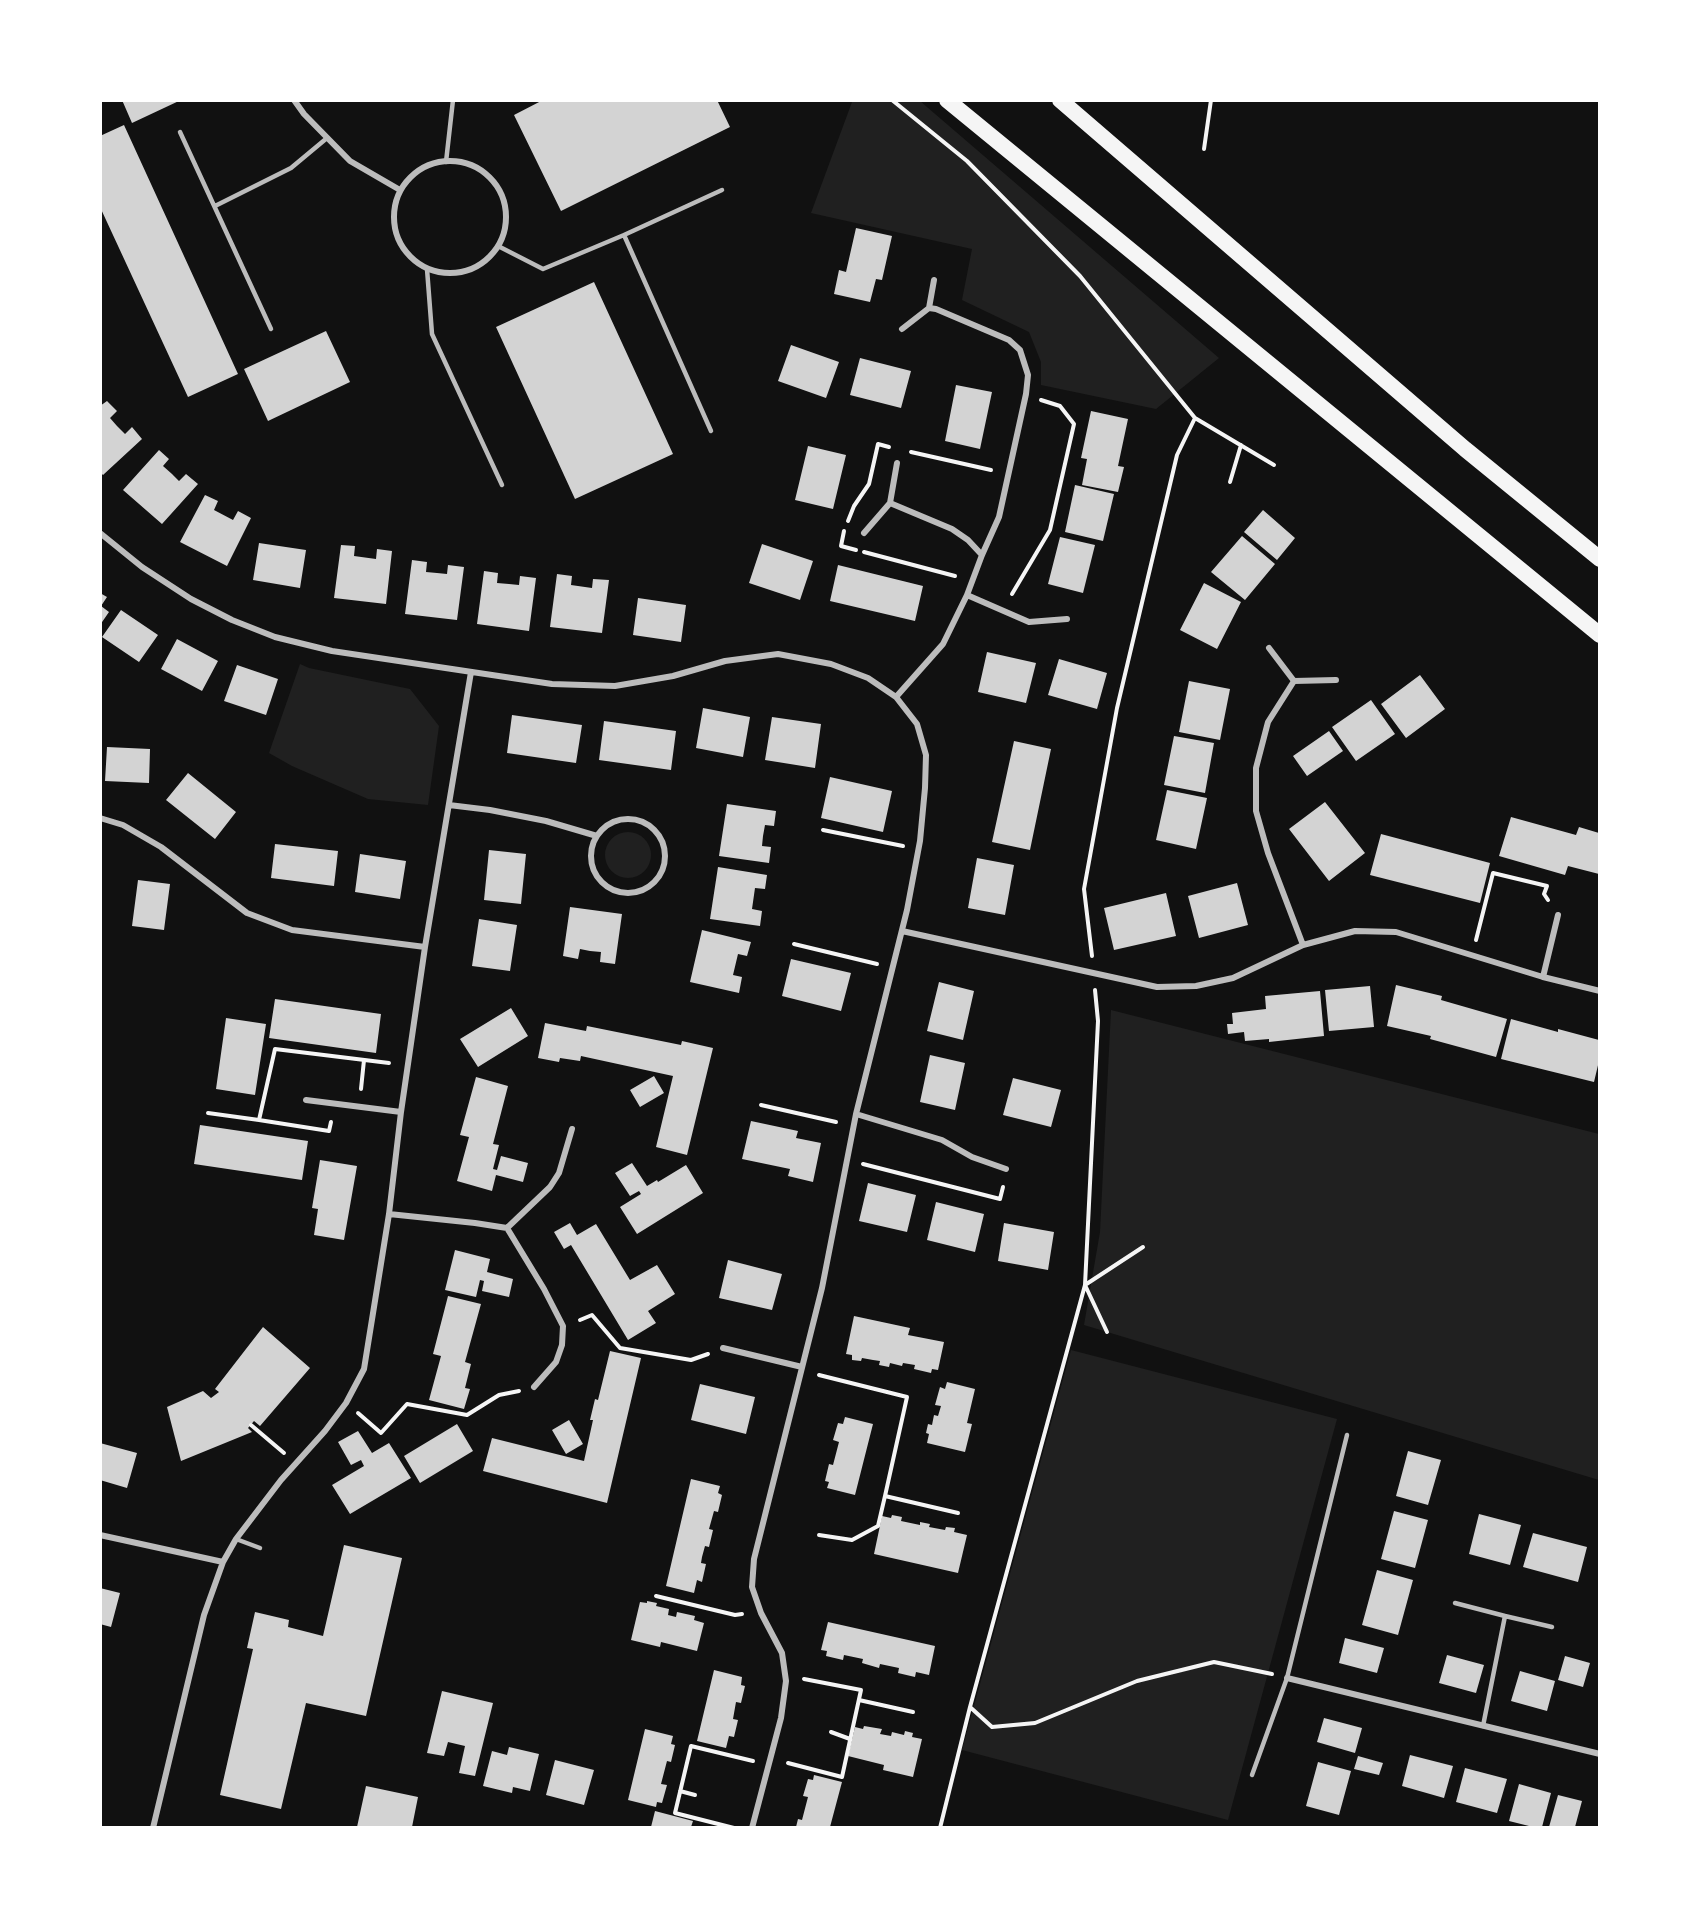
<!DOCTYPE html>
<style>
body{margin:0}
#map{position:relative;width:1700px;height:1928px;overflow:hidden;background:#111;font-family:Mulish,sans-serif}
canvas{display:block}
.frame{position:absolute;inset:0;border:102px solid #fff;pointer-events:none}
</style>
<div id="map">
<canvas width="1700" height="1928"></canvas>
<div class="frame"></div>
</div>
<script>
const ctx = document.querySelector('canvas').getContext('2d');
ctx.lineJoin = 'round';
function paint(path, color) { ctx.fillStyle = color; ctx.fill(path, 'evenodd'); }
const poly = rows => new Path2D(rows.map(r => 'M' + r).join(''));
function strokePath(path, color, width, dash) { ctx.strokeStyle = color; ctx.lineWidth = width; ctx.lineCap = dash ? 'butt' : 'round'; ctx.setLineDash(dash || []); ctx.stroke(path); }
const green = poly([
 [850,101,920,101,1219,358,1156,409,1041,385,1041,362,1029,332,962,300,972,249,811,213,852,102],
 [300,664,309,668,410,689,439,726,428,805,368,799,292,766,269,753],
 '605 855a23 23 0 1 1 46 0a23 23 0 1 1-46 0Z',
 [1111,1010,1599,1134,1599,1480,1084,1325,1100,1232],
 [1071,1350,1337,1419,1228,1820,962,1750]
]);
const building = poly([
 [122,100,181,100,132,123],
 [543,100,717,100,730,127,561,211,514,115],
 [124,125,238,374,188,397,100,207,100,136],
 [856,228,892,236,882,280,876,279,870,302,834,294,839,270,846,272],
 [594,282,673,454,575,499,496,327],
 [326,331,350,382,268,421,244,369],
 [791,345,839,362,826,398,778,381],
 [860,358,911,371,901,408,850,395],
 [956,385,992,392,980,449,945,441],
 [107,401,117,411,110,418,117,426,125,434,132,427,142,439,103,475,100,472,100,406],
 [1091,411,1128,419,1118,466,1124,467,1118,492,1082,485,1087,459,1081,458],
 [808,446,846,455,833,509,795,500],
 [159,450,169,459,163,466,172,474,179,481,186,474,198,484,162,524,123,490],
 [1075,485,1114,494,1103,541,1065,532],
 [205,495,218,501,214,510,233,520,238,511,251,518,227,566,180,542],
 [1263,510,1295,538,1277,560,1244,532],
 [1242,536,1275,564,1245,600,1211,572],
 [1060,537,1095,545,1083,593,1048,584],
 [259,543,306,550,300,588,253,580],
 [762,544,813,561,800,600,749,583],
 [341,545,355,546,354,556,376,559,377,549,392,551,386,604,334,598],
 [412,560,427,562,426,572,437,573,447,574,448,565,464,567,457,620,405,614],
 [838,565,923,586,915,621,830,601],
 [484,571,498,573,497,583,509,584,519,585,520,576,536,578,529,631,477,624],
 [557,574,572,576,571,585,592,588,593,579,609,580,602,633,550,627],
 [1204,583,1241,602,1217,649,1180,630],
 [100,593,107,597,101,606,109,612,100,625],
 [638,598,686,605,681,642,633,635],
 [121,610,158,635,139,662,102,637],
 [177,639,218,661,202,691,161,669],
 [987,652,1036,663,1026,703,978,692],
 [1059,659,1107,673,1097,709,1048,695],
 [237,665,278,679,266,715,224,701],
 [1420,675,1445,709,1406,738,1381,704],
 [1189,681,1230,689,1220,740,1179,732],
 [1371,700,1395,734,1356,761,1332,727],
 [703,708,750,717,743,757,696,748],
 [512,715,582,725,576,763,507,753],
 [772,717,821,724,815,768,765,760],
 [604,721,676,731,671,770,599,760],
 [1329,731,1343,751,1307,776,1293,756],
 [1174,736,1214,743,1205,793,1164,785],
 [1014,741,1051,749,1030,850,992,842],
 [107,747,150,749,149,783,105,781],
 [188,773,236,812,215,839,166,800],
 [830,777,892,791,883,832,821,818],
 [1167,790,1207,798,1196,849,1156,840],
 [1325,802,1365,853,1329,881,1289,829],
 [727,804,776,811,774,826,765,825,763,836,762,846,771,847,769,863,719,856],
 [1511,817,1576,835,1579,827,1599,833,1599,874,1568,866,1565,875,1499,856],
 [1381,834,1490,863,1480,903,1370,875],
 [275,844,338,851,334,886,271,878],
 [489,850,526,854,521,904,484,900],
 [360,854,406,861,400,899,355,892],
 [977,858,1014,865,1005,915,968,908],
 [718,867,767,875,765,889,755,888,752,909,762,911,760,926,710,919],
 [138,880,170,884,164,930,132,926],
 [1237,883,1248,925,1199,938,1188,896],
 [1166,893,1176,936,1114,950,1104,908],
 [570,907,622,914,615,964,600,962,601,952,590,951,580,949,578,959,563,956],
 [479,919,517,925,510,971,472,966],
 [702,930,751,942,747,956,738,954,733,975,742,977,739,993,690,982],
 [791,959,851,973,841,1011,782,996],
 [939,982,974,991,963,1040,927,1031],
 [1396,985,1442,996,1441,1000,1507,1019,1496,1057,1430,1039,1431,1036,1387,1026],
 [1370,986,1374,1027,1329,1031,1325,990],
 [1320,991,1324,1036,1269,1042,1269,1039,1245,1041,1244,1032,1228,1034,1227,1024,1233,1024,1232,1013,1266,1009,1265,996],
 [275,999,381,1014,376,1053,269,1038],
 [511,1008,528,1036,478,1067,460,1039],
 [226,1018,266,1024,255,1095,216,1089],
 [1511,1019,1558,1032,1558,1029,1599,1040,1599,1061,1594,1082,1501,1059],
 [545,1023,586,1031,587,1026,681,1045,682,1041,713,1048,687,1155,656,1147,673,1076,581,1056,580,1061,560,1058,559,1062,538,1058],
 [930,1055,965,1063,955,1110,920,1102],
 [654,1076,664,1093,640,1107,630,1090],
 [476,1077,508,1086,493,1144,499,1145,493,1169,497,1170,501,1156,528,1163,523,1182,496,1175,492,1191,457,1181,469,1137,460,1135],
 [1013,1078,1061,1090,1051,1127,1003,1115],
 [751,1121,798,1131,796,1138,821,1143,813,1182,788,1176,790,1169,742,1159],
 [200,1125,308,1141,302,1180,194,1164],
 [320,1160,357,1166,344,1240,314,1235,318,1209,312,1208],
 [632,1163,647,1186,657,1180,658,1182,686,1165,703,1193,637,1234,620,1207,641,1194,639,1191,630,1196,615,1173],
 [868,1183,916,1195,907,1232,859,1221],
 [936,1202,984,1214,975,1252,927,1240],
 [570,1223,577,1235,596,1224,630,1280,657,1265,675,1294,648,1311,656,1323,628,1340,571,1245,564,1249,554,1232],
 [1004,1223,1054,1232,1048,1270,998,1261],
 [455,1250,490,1259,487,1272,513,1279,509,1297,482,1291,484,1281,480,1280,476,1297,445,1290],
 [728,1260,782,1274,772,1310,719,1298],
 [448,1296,481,1304,465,1362,471,1364,465,1388,470,1389,464,1409,429,1400,441,1356,433,1354],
 [854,1316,910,1328,908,1335,944,1342,938,1370,932,1369,931,1373,914,1369,915,1365,903,1363,902,1366,890,1363,889,1367,879,1365,880,1361,873,1360,862,1358,861,1361,852,1360,852,1355,846,1354],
 [263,1327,310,1368,260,1426,254,1421,248,1428,252,1432,181,1461,167,1407,203,1391,211,1398,219,1392,215,1389],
 [610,1351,641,1358,607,1503,483,1471,492,1438,584,1461,593,1420,590,1420,595,1399,598,1400],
 [947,1382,975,1389,967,1423,972,1424,965,1452,927,1443,929,1434,926,1433,928,1424,932,1425,934,1415,938,1416,941,1406,935,1405,940,1387,945,1389],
 [700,1384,755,1397,746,1434,691,1420],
 [845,1417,873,1424,855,1495,827,1488,829,1482,825,1481,829,1464,833,1465,839,1442,833,1440,838,1423,843,1424],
 [569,1420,583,1444,566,1454,552,1430],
 [457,1424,473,1451,420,1483,404,1456],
 [358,1431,372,1453,389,1443,411,1478,350,1514,332,1485,364,1466,361,1460,351,1465,338,1442],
 [100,1443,137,1453,127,1488,100,1480],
 [1408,1451,1441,1460,1428,1505,1396,1496],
 [691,1479,720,1486,718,1493,722,1495,718,1512,714,1511,709,1529,713,1530,709,1547,705,1546,702,1557,701,1563,706,1564,702,1582,697,1580,694,1593,666,1586],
 [1394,1511,1428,1520,1415,1568,1381,1559],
 [1479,1514,1521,1525,1510,1565,1469,1554],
 [892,1515,902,1517,901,1521,920,1525,920,1522,930,1524,929,1527,945,1530,946,1527,955,1528,954,1532,967,1535,958,1573,874,1554,882,1516,891,1518],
 [1533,1533,1587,1547,1578,1582,1523,1567],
 [344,1545,402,1558,366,1716,306,1703,281,1809,220,1795,253,1649,247,1648,255,1612,289,1620,288,1627,323,1636],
 [1377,1570,1413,1580,1398,1635,1362,1625],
 [100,1588,120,1593,111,1627,100,1624],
 [647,1601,657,1603,656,1606,669,1609,668,1615,676,1617,677,1612,695,1616,694,1620,704,1623,697,1651,661,1642,660,1647,631,1640,640,1602,647,1603],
 [828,1622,935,1646,929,1675,916,1672,915,1677,898,1673,899,1668,880,1664,879,1668,862,1663,863,1659,844,1655,843,1660,826,1656,827,1651,821,1650],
 [1345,1638,1384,1648,1377,1673,1339,1663],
 [1447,1655,1484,1665,1476,1693,1439,1683],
 [1565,1656,1590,1663,1583,1687,1558,1680],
 [714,1670,742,1677,741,1685,745,1686,741,1703,736,1702,733,1719,738,1720,734,1737,729,1736,726,1748,697,1741],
 [1520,1671,1555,1681,1547,1711,1511,1701],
 [442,1691,493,1703,475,1776,459,1773,465,1746,448,1742,444,1756,427,1753],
 [1324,1718,1362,1728,1355,1753,1317,1742],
 [864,1726,882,1729,880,1734,891,1736,892,1732,904,1735,905,1731,913,1733,912,1737,922,1739,913,1777,883,1770,884,1765,848,1756,855,1727,863,1729],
 [645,1729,673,1736,671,1744,675,1745,671,1762,667,1761,661,1784,667,1785,662,1803,657,1802,656,1807,628,1800],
 [509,1747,539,1754,530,1791,513,1787,512,1793,483,1786,492,1751,507,1755],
 [1410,1755,1453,1766,1444,1798,1402,1786],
 [1358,1756,1383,1763,1379,1775,1354,1769],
 [555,1760,594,1770,584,1805,546,1795],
 [1318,1762,1351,1771,1339,1815,1306,1806],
 [1465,1768,1507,1779,1497,1813,1456,1802],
 [814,1775,842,1782,830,1827,796,1827,798,1819,802,1820,808,1797,803,1796,808,1779,813,1780],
 [1519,1784,1551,1793,1542,1827,1533,1827,1509,1821],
 [366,1786,418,1797,412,1827,357,1827],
 [1558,1795,1582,1801,1575,1827,1549,1827],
 [655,1811,693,1821,691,1827,651,1827]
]);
const path = poly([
 [892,100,967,161,1080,276,1195,418,1177,455,1117,708,1084,889,1092,956],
 [1204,149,1211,100],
 [1195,418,1274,465],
 [911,452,991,470],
 [1230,482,1241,445],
 [848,521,854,506,869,484,878,444,889,447],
 [844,531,841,546,856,550],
 [864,552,955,576],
 [1012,594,1050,530,1074,424,1060,406,1041,400],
 [823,830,903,846],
 [1476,940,1493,873,1547,886,1544,894,1548,900],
 [794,944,877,964],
 [361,1089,364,1060],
 [761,1105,836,1122],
 [208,1113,259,1120],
 [331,1122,329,1131,259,1120,275,1049,389,1063],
 [863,1164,1000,1199,1003,1187],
 [580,1320,592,1315,620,1348,691,1360,708,1354],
 [1107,1332,1085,1285,1143,1247],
 [819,1375,907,1397,885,1496,958,1513],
 [358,1413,381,1433,407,1404,467,1415,499,1395,519,1391],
 [251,1425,284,1453],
 [819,1535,852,1540,878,1526,885,1496],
 [656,1596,735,1615,742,1614],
 [859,1700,913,1712],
 [970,1707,992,1727,1035,1723,1137,1681,1214,1662,1272,1674],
 [831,1732,850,1739],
 [788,1763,842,1777,861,1690,804,1679],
 [680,1791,695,1795],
 [734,1828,675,1813,691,1746,753,1761],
 [940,1828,970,1707,1085,1285,1098,1021,1095,990]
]);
const service = poly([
 [180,132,271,329],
 [446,162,453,100],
 [215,206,291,168,327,138],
 [624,235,722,190],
 [498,246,543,269,624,235,711,431],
 [427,269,432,334,502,485],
 [236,1539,260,1548],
 [1455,1603,1505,1616,1483,1726],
 [1505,1616,1552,1627],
 [1252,1775,1287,1678,1347,1435]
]);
const minor = poly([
 [294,100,304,114,350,161,400,190],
 '394 217a56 56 0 1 1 112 0a56 56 0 1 1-112 0Z',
 [929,308,934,280],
 [890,503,952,529,968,540,982,555],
 [100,533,142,567,191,599,232,620,275,637,332,651,552,684,615,686,673,676,725,661,778,654,831,664,868,678,896,697,917,724,926,755,925,788,920,841,907,910,856,1114,822,1288,754,1559,752,1587,761,1613,782,1653,786,1681,781,1718,752,1828],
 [864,533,890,503,897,463],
 [967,595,1029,622,1067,619],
 [1269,648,1294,681],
 [896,697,943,644,967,595,982,555,999,517,1026,394,1028,375,1020,350,1009,340,936,309,929,308,902,329],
 [449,805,490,810,546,821,597,836],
 [100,818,123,825,161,847,247,913,292,930,425,947],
 '591 856a37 37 0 1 1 74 0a37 37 0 1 1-74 0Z',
 [902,931,1157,987,1196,986,1233,978,1303,945,1355,931,1396,932,1543,977,1600,991],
 [1303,945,1268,853,1256,811,1256,768,1268,722,1294,681,1336,680],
 [1543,977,1558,915],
 [306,1100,401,1112],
 [856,1114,942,1140,972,1157,1006,1169],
 [389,1214,475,1223,507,1228,544,1289,563,1326,562,1345,556,1362,534,1387],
 [507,1228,550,1187,559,1173,572,1129],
 [723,1348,802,1367],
 [100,1535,223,1562],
 [1287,1678,1600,1754],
 [153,1828,204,1615,223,1562,236,1539,281,1480,325,1431,346,1403,364,1369,389,1214,401,1112,425,947,471,672]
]);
const trunk = poly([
 [947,100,1600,635],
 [1060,100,1465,449,1600,559]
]);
paint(green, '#202020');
paint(building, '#d3d3d3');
strokePath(path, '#f5f5f5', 4);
strokePath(service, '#bcbcbc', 4.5);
strokePath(minor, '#bcbcbc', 6);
strokePath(trunk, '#f5f5f5', 16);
</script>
